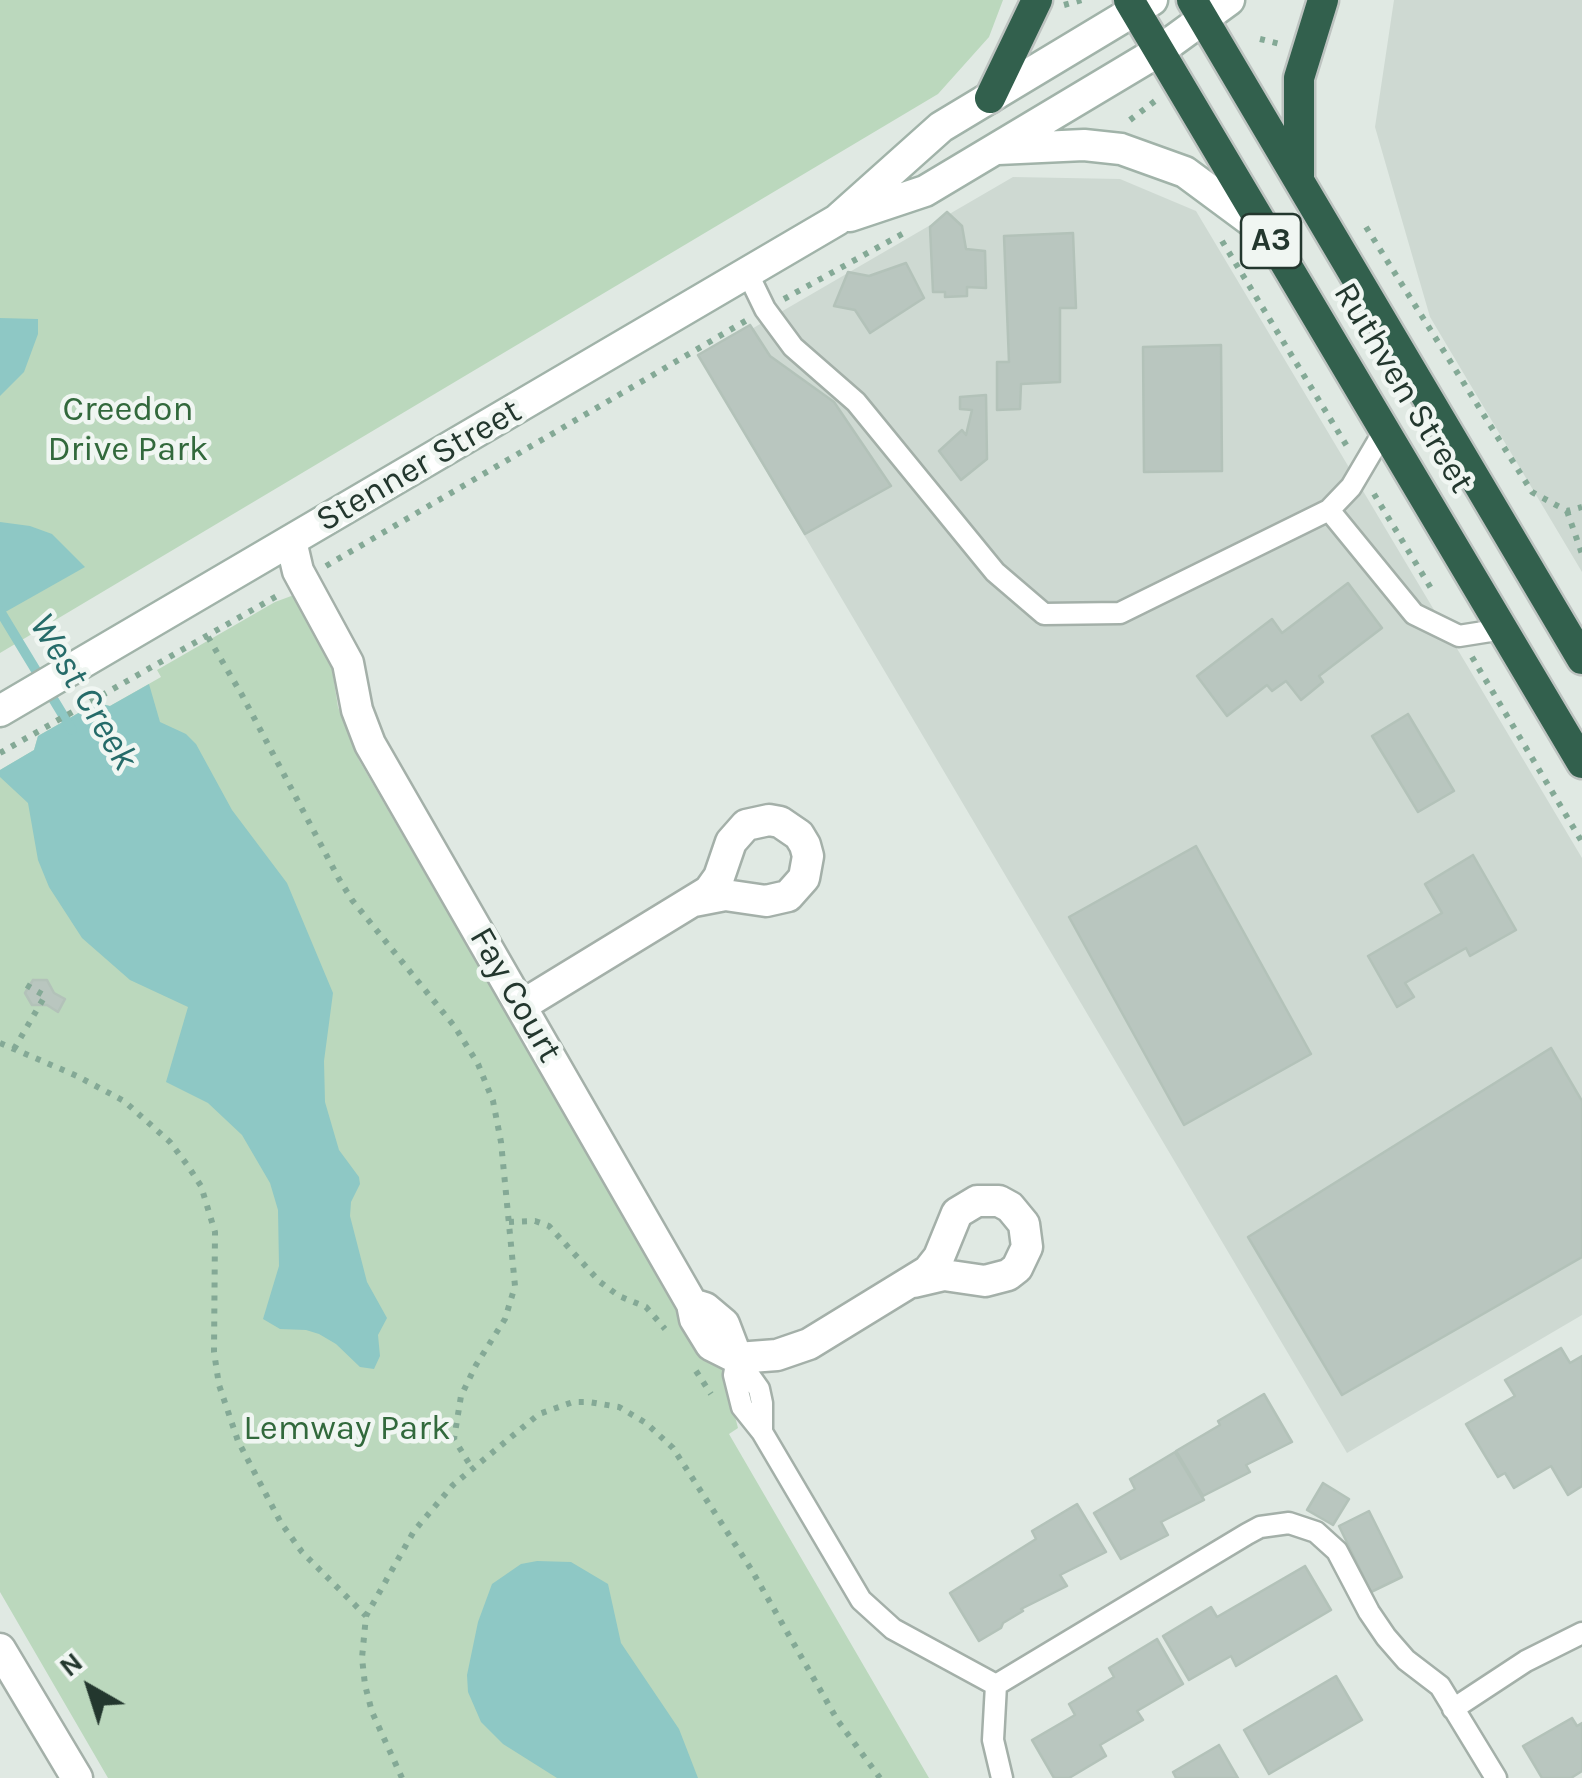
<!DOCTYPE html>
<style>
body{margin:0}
#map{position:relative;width:1582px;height:1778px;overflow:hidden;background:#e0e9e3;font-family:Karla,sans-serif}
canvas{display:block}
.north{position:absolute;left:40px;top:1638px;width:100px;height:100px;-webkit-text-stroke:8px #f0f6f2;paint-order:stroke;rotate:321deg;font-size:28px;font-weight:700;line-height:40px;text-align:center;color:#23372e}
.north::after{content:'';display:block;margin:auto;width:35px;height:45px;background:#23372e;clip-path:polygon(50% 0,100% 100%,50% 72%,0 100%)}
</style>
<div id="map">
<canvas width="1582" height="1778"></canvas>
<div class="north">N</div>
</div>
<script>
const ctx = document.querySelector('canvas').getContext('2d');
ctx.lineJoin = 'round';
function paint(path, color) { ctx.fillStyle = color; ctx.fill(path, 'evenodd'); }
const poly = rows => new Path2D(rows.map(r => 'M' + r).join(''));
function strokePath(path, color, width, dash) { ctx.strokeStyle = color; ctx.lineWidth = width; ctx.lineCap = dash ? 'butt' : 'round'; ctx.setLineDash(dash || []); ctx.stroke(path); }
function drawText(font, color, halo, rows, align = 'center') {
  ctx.font = font + ' Karla,sans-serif'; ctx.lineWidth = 9; ctx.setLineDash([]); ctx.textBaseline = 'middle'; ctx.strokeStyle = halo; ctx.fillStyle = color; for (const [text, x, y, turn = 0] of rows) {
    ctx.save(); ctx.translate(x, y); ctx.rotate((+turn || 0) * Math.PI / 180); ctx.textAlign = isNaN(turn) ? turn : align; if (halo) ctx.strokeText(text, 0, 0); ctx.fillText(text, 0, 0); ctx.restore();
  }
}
const built = poly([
 [1394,0,1582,0,1582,572,1430,317,1375,127],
 [1013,177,1120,179,1196,211,1582,858,1582,1315,1347,1453,700,359]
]);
const green = poly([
 [0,0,1003,0,989,37,938,94,0,653],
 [294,595,301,599,329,650,338,707,359,760,686,1324,723,1369,738,1428,729,1434,929,1778,108,1778,0,1592,0,770,34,750,38,736,96,703,110,706,161,677,157,670,275,602]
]);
const water = poly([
 [0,318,38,319,38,334,24,372,0,396],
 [0,522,30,526,52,534,85,567,0,615],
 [149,684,160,722,186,734,196,744,232,810,287,883,333,993,324,1061,325,1102,339,1150,359,1177,360,1184,351,1202,350,1216,367,1282,387,1318,378,1335,380,1356,374,1369,360,1367,336,1344,319,1334,306,1330,280,1329,263,1319,279,1266,278,1210,270,1183,242,1135,208,1103,166,1082,188,1007,130,980,82,938,49,887,38,860,28,803,0,777,0,770,34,750,38,736,96,703,110,706],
 [537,1561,571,1562,608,1584,621,1643,679,1729,698,1778,557,1778,503,1744,481,1722,468,1692,467,1675,478,1622,492,1584,521,1564]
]);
const stream = poly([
 [0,611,72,730]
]);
const building = poly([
 [947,212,962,226,966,249,985,251,986,288,967,287,967,296,945,297,945,292,933,292,930,227,947,212],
 [1073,233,1076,308,1060,308,1060,382,1021,384,1020,409,997,410,997,362,1009,362,1004,236,1073,233],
 [906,263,924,298,870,333,855,310,834,306,848,272,869,276,906,263],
 [750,325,770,356,834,402,891,486,805,534,698,355,750,325],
 [1221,345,1222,471,1144,472,1143,347,1221,345],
 [986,395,987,459,961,480,939,451,962,430,966,435,972,410,960,409,960,397,986,395],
 [1348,583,1382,628,1319,676,1323,682,1301,700,1286,681,1272,691,1267,685,1227,716,1197,676,1272,619,1282,633,1348,583],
 [1408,714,1454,791,1418,812,1372,736,1408,714],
 [1196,846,1311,1054,1184,1125,1069,917,1196,846],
 [1473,855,1516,930,1470,956,1466,948,1405,983,1414,997,1397,1007,1368,956,1442,913,1425,884,1473,855],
 [33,980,47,980,54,993,65,999,58,1012,47,1005,32,1005,25,993,33,980],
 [1551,1048,1582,1101,1582,1257,1342,1395,1248,1237,1551,1048],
 [1561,1348,1570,1363,1582,1356,1582,1486,1568,1495,1551,1466,1514,1488,1505,1473,1498,1477,1466,1424,1515,1396,1505,1380,1561,1348],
 [1264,1394,1292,1442,1246,1465,1250,1472,1203,1496,1176,1451,1220,1425,1218,1421,1264,1394],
 [1175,1452,1204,1500,1161,1522,1168,1535,1121,1559,1094,1513,1135,1489,1130,1479,1175,1452],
 [1323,1483,1349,1499,1333,1525,1307,1510,1323,1483],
 [1077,1504,1106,1552,1060,1575,1067,1586,1021,1609,1023,1611,1003,1623,1001,1628,979,1641,950,1593,1036,1539,1032,1531,1077,1504],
 [1369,1511,1402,1577,1371,1592,1339,1526,1369,1511],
 [1305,1566,1331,1610,1236,1666,1231,1656,1189,1680,1163,1636,1211,1607,1217,1617,1305,1566],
 [1157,1639,1183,1684,1137,1711,1143,1720,1100,1745,1106,1756,1069,1778,1054,1778,1032,1740,1075,1715,1069,1704,1114,1677,1109,1668,1157,1639],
 [1336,1676,1362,1720,1269,1774,1244,1730,1336,1676],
 [1572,1718,1577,1726,1582,1723,1582,1771,1571,1778,1542,1778,1523,1746,1572,1718],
 [1219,1745,1238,1778,1176,1778,1173,1772,1219,1745]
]);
const path = poly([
 [1064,5,1082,0],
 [1260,39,1280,44],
 [1130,120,1155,101],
 [1366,227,1532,492,1567,511,1582,507],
 [1222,241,1348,448],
 [784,299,904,233],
 [1374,494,1432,590],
 [1567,511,1582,554],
 [326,566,747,320],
 [208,637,242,695,339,879,352,900,455,1027,478,1064,493,1101,501,1142,515,1286,505,1319,476,1365,461,1396,454,1439,472,1468],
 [1472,657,1582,842],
 [0,753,277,596],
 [0,1043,77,1076,124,1101,170,1142,188,1166,201,1186,215,1232,214,1352,219,1385,238,1441,281,1523,302,1552,366,1616],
 [14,1049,45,996,23,983],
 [509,1222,535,1221,549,1226,600,1282,619,1296,646,1307,665,1329],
 [696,1371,711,1394],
 [402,1778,372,1712,365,1685,362,1658,366,1616,414,1531,453,1485,539,1414,573,1402,589,1402,619,1407,646,1423,673,1448,751,1569,838,1721,880,1778]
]);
const lane = poly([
 [748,274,765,309,793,347,856,402,995,572,1044,614,1120,613,1329,510,1351,487,1384,431],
 [1329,510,1414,614,1459,636,1503,629],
 [737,1358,734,1375,742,1407,762,1432,861,1600,893,1629,996,1685,993,1740,1002,1778],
 [737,1358,759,1389,762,1403,762,1432],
 [996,1685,1247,1534,1260,1527,1289,1523,1316,1532,1337,1551,1369,1612,1386,1637,1406,1660,1440,1686,1496,1778],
 [1453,1709,1526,1661,1582,1633]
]);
const street = poly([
 [291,541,298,571,348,663,357,710,370,744,692,1304,695,1319,711,1345,737,1358,777,1355,809,1344,928,1271,939,1257,957,1213,977,1201,999,1201,1010,1207,1024,1224,1027,1247,1017,1268,1008,1275,985,1281,944,1275,914,1282],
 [521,1006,709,891,719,877,731,842,746,825,769,820,780,822,799,835,805,845,808,856,804,878,788,896,766,901,725,895,694,901],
 [692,1304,705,1308,724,1324,737,1358],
 [0,1649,77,1778]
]);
const secondary = poly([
 [998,149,1084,145,1121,149,1185,172,1266,232],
 [850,216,925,191,1159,51,1229,0],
 [0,711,837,220,941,127,1152,0]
]);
const highway = poly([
 [1129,0,1582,763],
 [1192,0,1582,659],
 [990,98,1037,0],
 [1299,178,1299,78,1323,0]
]);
const shields = [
 [1271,241,60]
];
const shieldNames = [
 ["A3",1271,241]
];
const streetNames = [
 ["Ruthven Street",1403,388,59],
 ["Stenner Street",419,466,-30],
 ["Fay Court",515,995,60]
];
const parkNames = [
 ["Creedon",128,410],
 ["Drive Park",128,450],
 ["Lemway Park",347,1429]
];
const waterNames = [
 ["West Creek",83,692,59]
];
paint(built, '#ced9d2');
paint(green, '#bbd8bd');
paint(water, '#8ec8c5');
strokePath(stream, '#8ec8c5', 10);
paint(building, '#b9c6bf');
strokePath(building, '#b3c2b9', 2.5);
strokePath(lane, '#a4b0a9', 25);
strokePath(street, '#a4b0a9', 35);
strokePath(secondary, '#a1b3a9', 35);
strokePath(highway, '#bdc3c0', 35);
strokePath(path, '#84a996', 6, [5, 8]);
strokePath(lane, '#fff', 20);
strokePath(street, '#fff', 30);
strokePath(secondary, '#fff', 30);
strokePath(highway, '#32604d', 30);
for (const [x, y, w] of shields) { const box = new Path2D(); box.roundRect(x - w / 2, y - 27, w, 54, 8); ctx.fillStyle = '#f0f6f2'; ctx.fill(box); strokePath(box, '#23372e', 2.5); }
drawText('bold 32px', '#23372e', null, shieldNames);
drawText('35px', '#23372e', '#f0f6f2', streetNames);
drawText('35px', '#32693c', '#f0f6f2', parkNames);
drawText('italic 38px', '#256b69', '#f0f6f2', waterNames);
</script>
